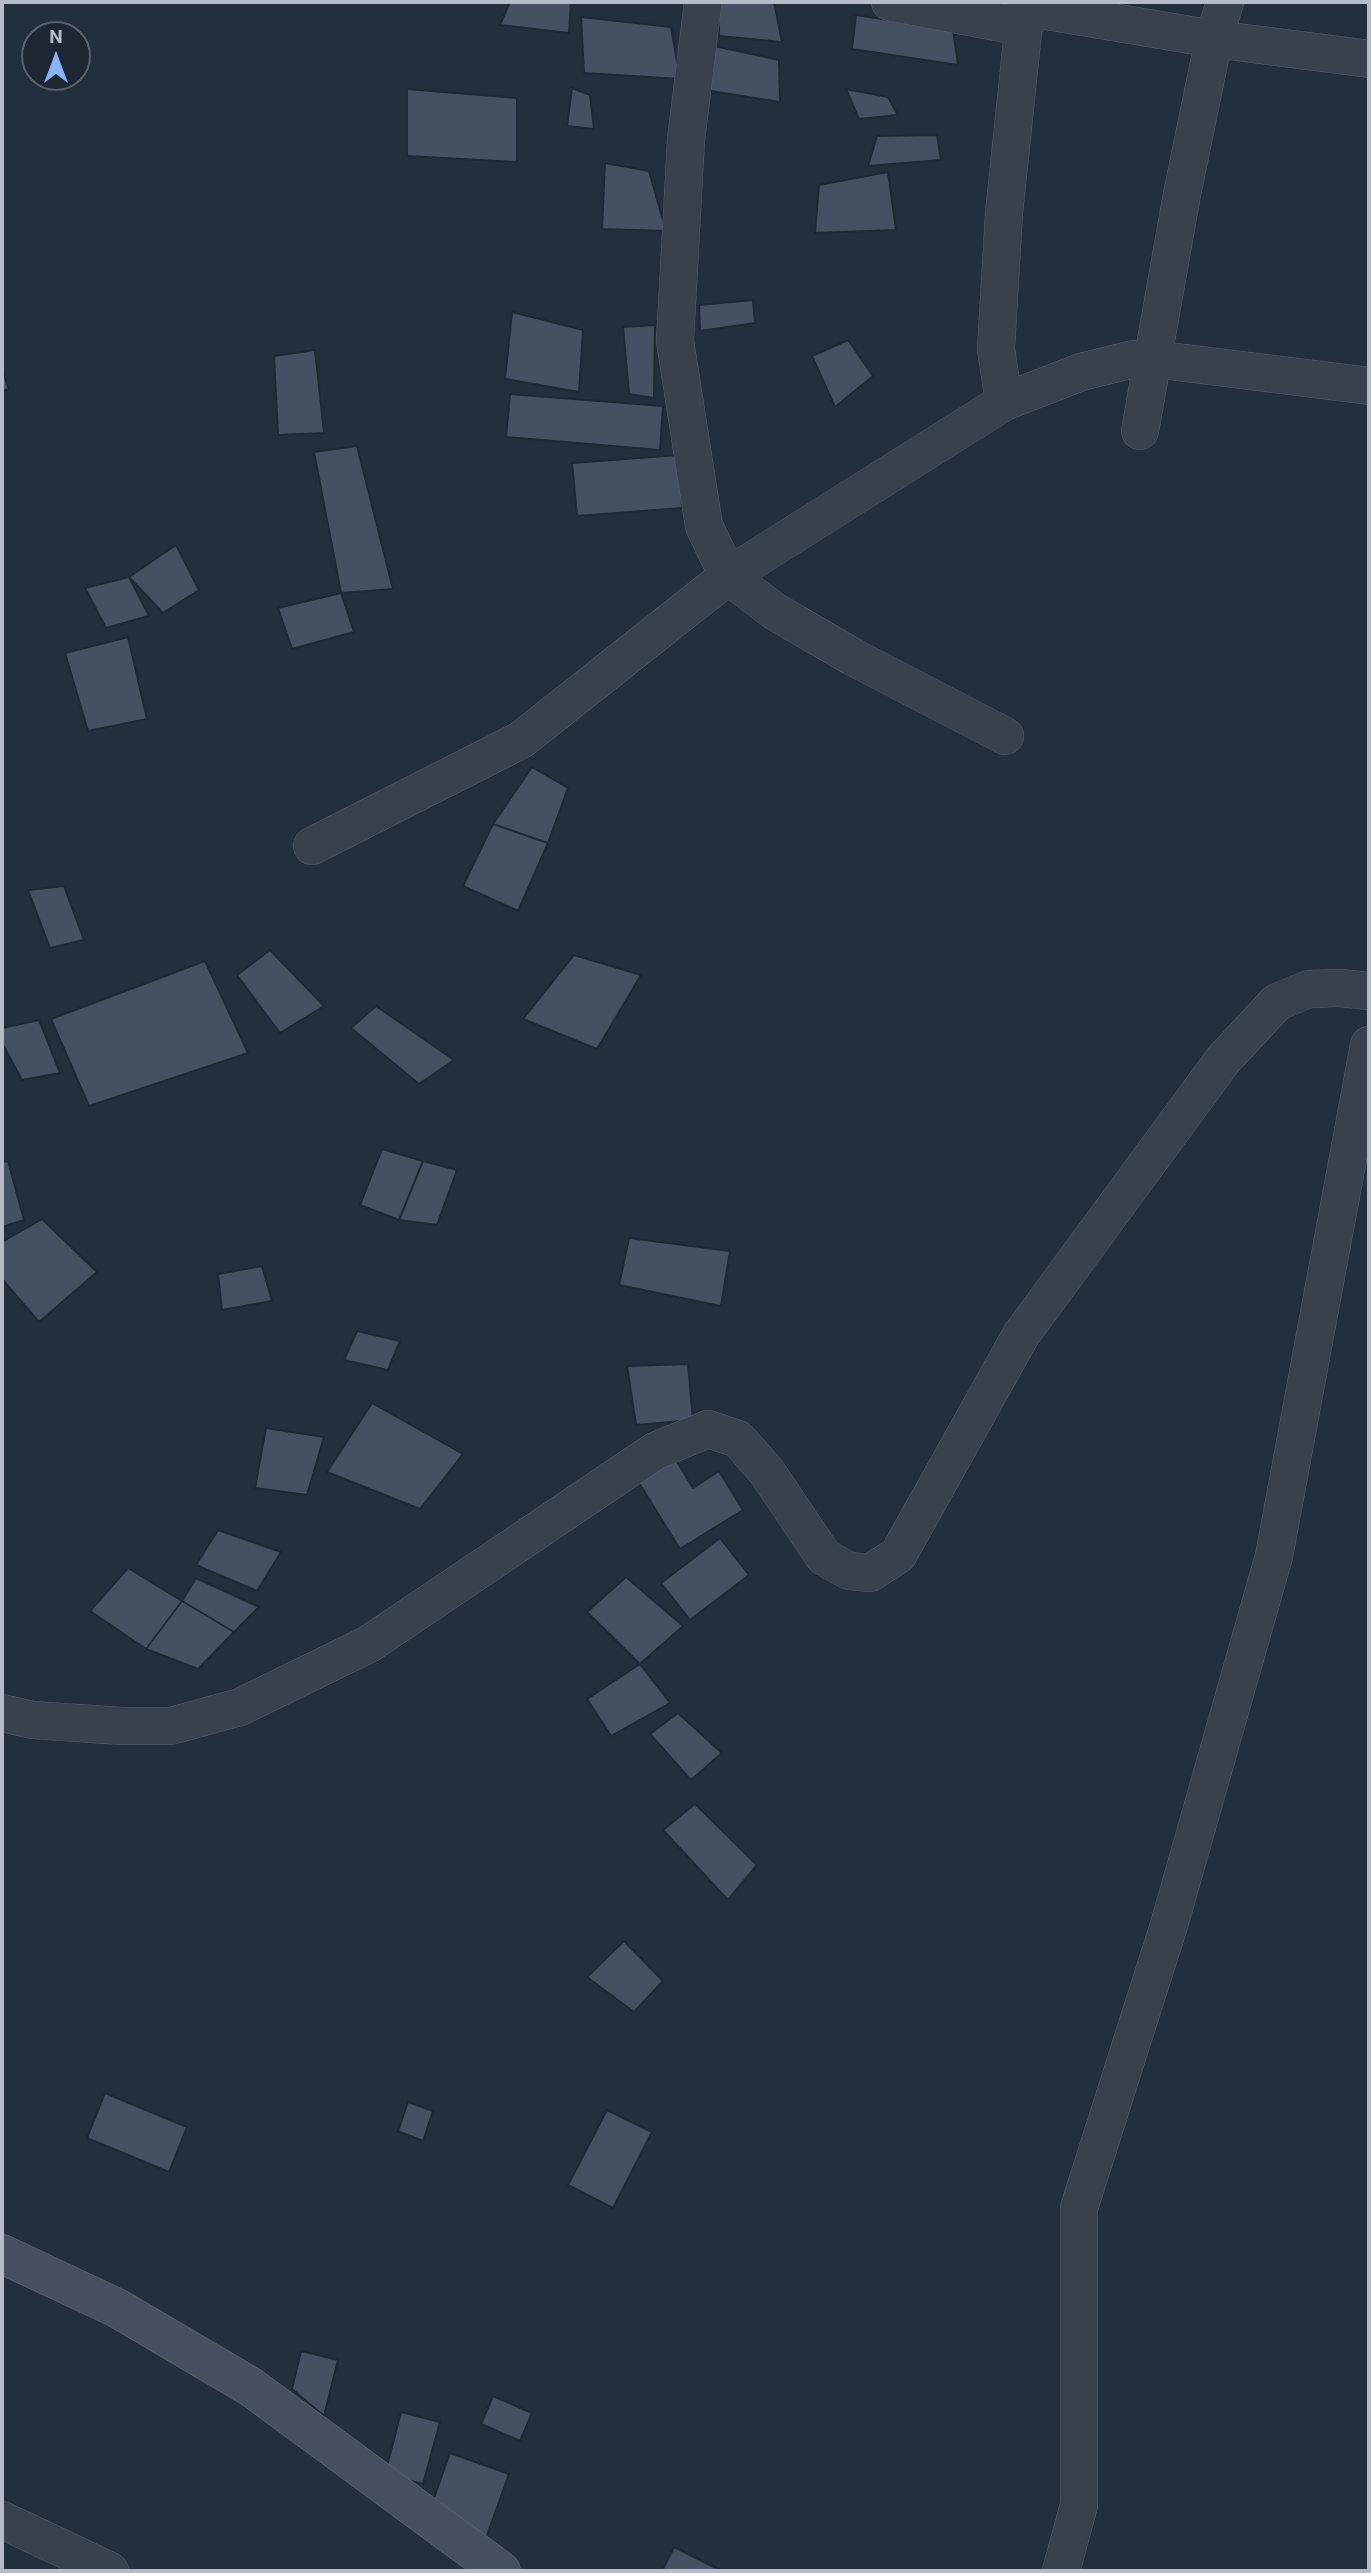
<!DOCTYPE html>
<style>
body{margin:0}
#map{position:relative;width:1371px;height:2573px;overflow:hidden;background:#242f3e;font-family:Roboto,sans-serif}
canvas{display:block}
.frame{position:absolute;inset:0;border:4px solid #b4bcc9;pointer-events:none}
.north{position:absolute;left:21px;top:21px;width:70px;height:70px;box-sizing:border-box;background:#1d2633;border:2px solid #59626f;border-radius:50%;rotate:0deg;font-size:19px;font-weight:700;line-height:28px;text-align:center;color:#b4bcc9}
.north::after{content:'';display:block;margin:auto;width:24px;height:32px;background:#8ab4f8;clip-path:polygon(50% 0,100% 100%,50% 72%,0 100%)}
</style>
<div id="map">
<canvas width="1371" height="2573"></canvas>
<div class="frame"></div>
<div class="north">N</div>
</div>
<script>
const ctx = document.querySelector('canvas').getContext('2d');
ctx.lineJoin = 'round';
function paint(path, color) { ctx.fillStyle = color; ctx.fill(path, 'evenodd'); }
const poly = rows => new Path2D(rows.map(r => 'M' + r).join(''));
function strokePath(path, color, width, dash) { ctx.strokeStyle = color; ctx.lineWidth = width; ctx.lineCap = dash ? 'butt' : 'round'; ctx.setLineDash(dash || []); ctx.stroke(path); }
const building = poly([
 [510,2,571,2,569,33,500,25,510,2],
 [719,2,774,2,782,42,719,36,719,2],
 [856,15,953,30,958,65,852,49,856,15],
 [581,17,671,27,680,79,584,73,581,17],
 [705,44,779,60,780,102,698,89,705,44],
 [572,88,590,95,594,129,567,126,572,88],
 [407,89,517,98,517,162,407,156,407,89],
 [846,89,888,97,898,115,859,119,846,89],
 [937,135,941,160,868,166,877,136,937,135],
 [605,163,649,171,666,231,602,229,605,163],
 [888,172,896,230,815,233,819,185,888,172],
 [753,300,755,323,700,331,699,305,753,300],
 [512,312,583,330,579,392,505,379,512,312],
 [655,325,654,398,629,394,623,327,655,325],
 [848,340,873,376,835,407,812,356,848,340],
 [315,350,324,433,278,435,274,356,315,350],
 [2,370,9,389,2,391,2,370],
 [510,394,663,406,660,450,506,437,510,394],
 [357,446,393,589,341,593,314,452,357,446],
 [679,455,682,508,577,516,572,463,679,455],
 [176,545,199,590,163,613,129,577,176,545],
 [129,577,149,616,106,628,85,588,129,577],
 [341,593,354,632,292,649,278,608,341,593],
 [128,637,147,719,88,731,65,653,128,637],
 [532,767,568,788,548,843,493,824,532,767],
 [493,824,548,843,518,911,463,886,493,824],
 [64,886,84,940,50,948,28,890,64,886],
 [270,950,324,1006,280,1033,237,975,270,950],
 [574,955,641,975,597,1049,523,1019,574,955],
 [205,961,248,1053,89,1106,51,1019,205,961],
 [376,1006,454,1060,419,1084,351,1028,376,1006],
 [39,1020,60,1073,22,1080,2,1043,2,1028,39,1020],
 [382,1149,423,1161,399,1220,360,1205,382,1149],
 [8,1161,24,1220,2,1227,2,1162,8,1161],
 [423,1161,457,1170,437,1225,399,1220,423,1161],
 [42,1219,97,1272,39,1322,2,1279,2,1242,42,1219],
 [629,1238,730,1251,721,1306,619,1285,629,1238],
 [262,1266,272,1301,222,1310,218,1274,262,1266],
 [357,1331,400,1341,388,1370,344,1360,357,1331],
 [688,1364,693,1420,636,1425,627,1366,688,1364],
 [372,1403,463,1454,420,1509,327,1472,372,1403],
 [266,1428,324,1437,307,1495,255,1488,266,1428],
 [673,1455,693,1488,719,1471,743,1510,680,1549,636,1478,673,1455],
 [218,1530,281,1552,257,1591,196,1565,218,1530],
 [720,1538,749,1575,690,1620,661,1583,720,1538],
 [128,1568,182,1601,146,1649,90,1611,128,1568],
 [626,1577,683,1626,640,1664,587,1612,626,1577],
 [196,1578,259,1607,234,1632,182,1601,196,1578],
 [182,1601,234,1632,198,1669,146,1649,182,1601],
 [640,1664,670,1703,611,1736,587,1699,640,1664],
 [678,1713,722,1753,691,1780,650,1734,678,1713],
 [695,1804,757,1865,728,1900,663,1830,695,1804],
 [624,1941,663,1981,634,2012,587,1977,624,1941],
 [105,2093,187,2127,169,2172,87,2138,105,2093],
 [408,2102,433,2111,423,2141,398,2131,408,2102],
 [607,2110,652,2132,613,2208,568,2185,607,2110],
 [301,2351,338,2360,324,2416,292,2389,301,2351],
 [493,2396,532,2413,520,2441,481,2424,493,2396],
 [401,2412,440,2422,423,2484,385,2474,401,2412],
 [450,2453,509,2474,486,2538,434,2498,450,2453],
 [674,2547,722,2571,662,2571,674,2547]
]);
const street = poly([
 [703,2,686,140,675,341,704,526,728,576,774,611,853,657,1005,736],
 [890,2,1023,27,1035,9,1214,39,1369,59],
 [1004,402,996,349,1004,213,1026,3],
 [1140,431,1182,194,1214,39,1225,2],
 [312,846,521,740,728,576,1004,402,1081,372,1134,359,1153,359,1369,386],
 [2,1713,33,1720,122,1726,171,1726,240,1707,369,1644,655,1451,708,1429,738,1439,767,1472,824,1557,849,1571,870,1573,898,1555,1021,1335,1223,1060,1277,1002,1309,989,1340,988,1369,991],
 [2,2520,110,2571],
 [1061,2571,1079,2505,1079,2208,1169,1925,1274,1556,1369,1045]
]);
const secondary = poly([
 [2,2254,117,2308,251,2387,501,2571]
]);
paint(building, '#455162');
strokePath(building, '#1f2835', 2);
strokePath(street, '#565f6c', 38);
strokePath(secondary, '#565f6c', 40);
strokePath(street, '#38414e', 37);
strokePath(secondary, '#465061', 38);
</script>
